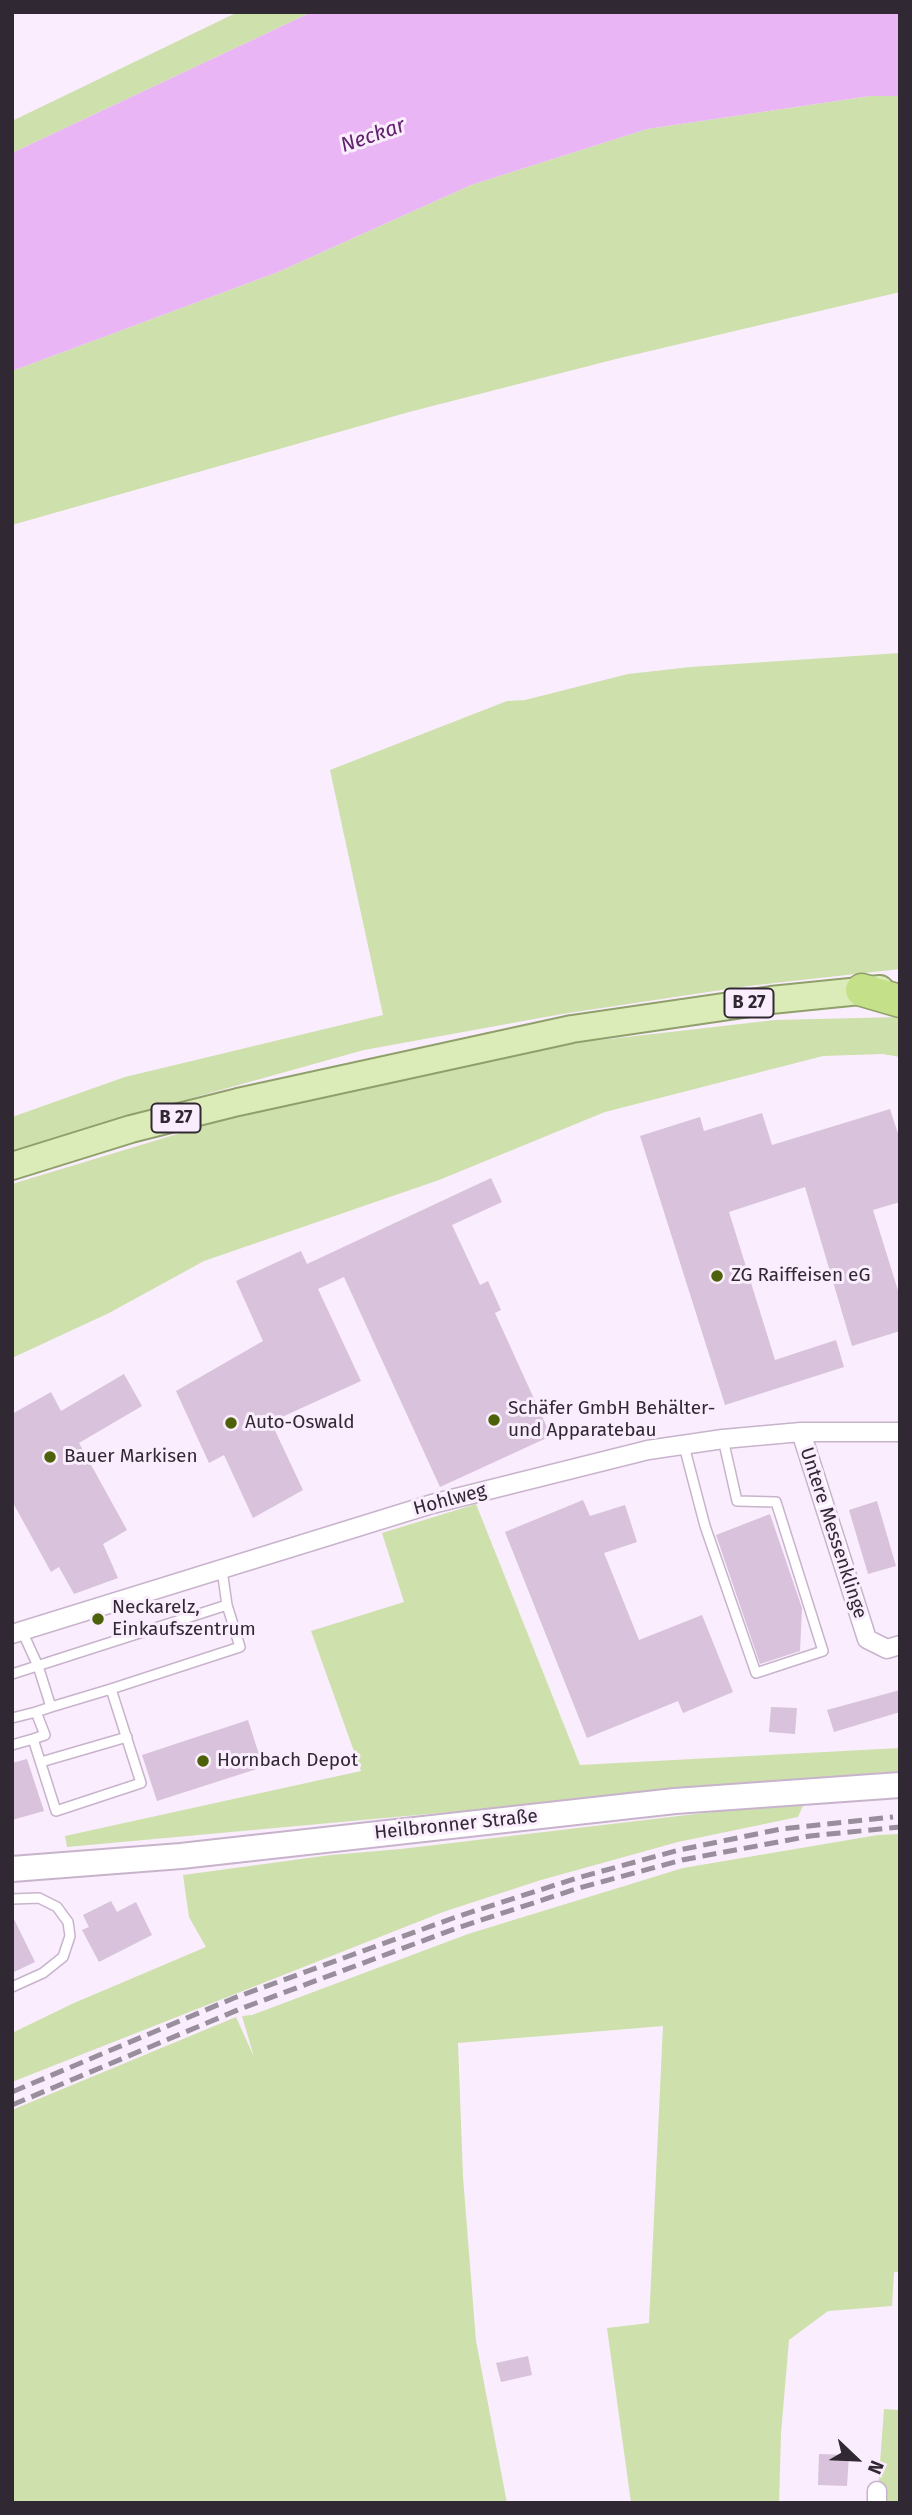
<!DOCTYPE html>
<meta charset="utf-8">
<style>
body{margin:0}
#map{position:relative;width:912px;height:2515px;overflow:hidden;background:#faedfd;font-family:"Fira Sans",sans-serif}
canvas{display:block}
.frame{position:absolute;inset:0;border:14px solid #302832;pointer-events:none}
.north{position:absolute;left:821px;top:2424px;width:70px;height:70px;-webkit-text-stroke:5px #faedfd;paint-order:stroke;rotate:113deg;font-size:19px;font-weight:700;line-height:28px;text-align:center;color:#302832}
.north::after{content:'';display:block;margin:auto;width:24px;height:32px;background:#302832;clip-path:polygon(50% 0,100% 100%,50% 72%,0 100%)}
</style>
<div id="map">
<canvas width="912" height="2515"></canvas>
<div class="frame"></div>
<div class="north">N</div>
</div>
<script>
const ctx = document.querySelector('canvas').getContext('2d');
ctx.lineJoin = 'round';
function paint(path, color) { ctx.fillStyle = color; ctx.fill(path, 'evenodd'); }
const poly = rows => new Path2D(rows.map(r => 'M' + r).join(''));
function strokePath(path, color, width, dash) { ctx.strokeStyle = color; ctx.lineWidth = width; ctx.lineCap = dash ? 'butt' : 'round'; ctx.setLineDash(dash || []); ctx.stroke(path); }
function drawText(font, color, halo, rows, align = 'center') {
  ctx.font = font + ' "Fira Sans",sans-serif'; ctx.lineWidth = 6; ctx.setLineDash([]); ctx.textBaseline = 'middle'; ctx.strokeStyle = halo; ctx.fillStyle = color; for (const [text, x, y, turn = 0] of rows) {
    ctx.save(); ctx.translate(x, y); ctx.rotate((+turn || 0) * Math.PI / 180); ctx.textAlign = isNaN(turn) ? turn : align; if (halo) ctx.strokeText(text, 0, 0); ctx.fillText(text, 0, 0); ctx.restore();
  }
}
const green = poly([
 [238,12,312,12,12,153,12,121],
 [870,96,900,96,900,292,616,359,409,412,12,525,12,371,278,272,471,185,647,129],
 [900,653,900,969,748,986,562,1014,364,1050,106,1122,12,1152,12,1117,125,1077,383,1015,330,770,507,701,525,700,628,674,691,667],
 [900,1017,900,1057,883,1054,823,1056,605,1112,439,1180,204,1261,109,1313,12,1358,12,1184,220,1121,513,1054,574,1043,775,1020],
 [476,1504,580,1765,900,1748,900,1771,67,1847,65,1836,361,1771,311,1631,404,1602,382,1533],
 [805,1801,798,1817,678,1842,541,1880,443,1912,12,2082,12,2033,74,2003,206,1947,189,1917,183,1875,331,1855,401,1849],
 [900,1834,900,2272,894,2272,892,2306,828,2311,789,2340,781,2433,779,2503,631,2503,607,2328,649,2323,663,2026,458,2043,463,2177,476,2341,507,2503,12,2503,12,2110,236,2017,254,2057,242,2016,252,2015,468,1934,683,1868,878,1835],
 [884,2409,900,2410,900,2503,877,2503]
]);
const water = poly([
 [312,12,900,12,900,96,870,96,647,129,471,185,278,272,12,371,12,153]
]);
const building = poly([
 [890,1109,900,1140,900,1202,873,1210,900,1297,900,1331,852,1346,805,1187,729,1212,775,1360,836,1340,844,1367,725,1405,640,1136,700,1117,704,1131,762,1113,772,1145],
 [491,1178,502,1202,452,1225,480,1285,488,1281,501,1310,495,1313,551,1436,440,1487,344,1277,318,1289,361,1381,271,1422,303,1490,253,1518,224,1455,209,1463,176,1391,263,1341,236,1281,301,1251,307,1264],
 [124,1374,142,1406,79,1443,127,1530,103,1544,118,1578,74,1594,59,1567,51,1572,12,1501,12,1414,51,1392,61,1411],
 [583,1500,590,1516,625,1505,637,1542,604,1553,639,1640,702,1615,733,1692,683,1713,678,1701,587,1738,505,1532],
 [877,1501,896,1566,868,1574,849,1510],
 [770,1514,802,1608,800,1651,760,1664,716,1535],
 [900,1690,900,1712,834,1732,827,1710],
 [771,1707,797,1708,795,1734,769,1732],
 [248,1720,263,1767,157,1801,142,1755],
 [27,1759,44,1811,12,1820,12,1763],
 [111,1901,117,1912,136,1902,152,1935,99,1962,82,1930,89,1927,83,1915],
 [12,1915,35,1962,12,1973],
 [528,2356,532,2375,501,2382,496,2363],
 [819,2454,849,2455,847,2486,818,2485]
]);
const lane = poly([
 [684,1446,705,1526,756,1673,823,1651,776,1502,737,1501,723,1439],
 [222,1570,227,1605],
 [22,1631,38,1666,51,1707,111,1689],
 [12,1674,227,1605,240,1647,111,1689,141,1783,56,1811,33,1739,12,1745],
 [12,1718,36,1712],
 [33,1739,45,1735,36,1712,51,1707],
 [41,1762,127,1737],
 [12,1899,39,1898,57,1907,68,1922,70,1936,63,1957,43,1973,12,1987]
]);
const street = poly([
 [801,1432,867,1639,887,1649,900,1645],
 [12,1634,432,1504,648,1450,723,1439,801,1432,900,1432],
 [877,2503,877,2491]
]);
const secondary = poly([
 [12,1869,181,1856,675,1801,900,1785]
]);
const primary = poly([
 [12,1166,131,1129,238,1102,572,1029,771,1000,880,989]
]);
const highway = poly([
 [862,990,900,1001]
]);
const rail = poly([
 [12,2092,234,1998,456,1917,577,1878,679,1850,781,1829,893,1817],
 [12,2105,240,2009,457,1928,579,1888,682,1860,810,1836,900,1827]
]);
const markers = [
 [717,1276,7,"#4c610a"],
 [494,1420,7,"#4c610a"],
 [231,1423,7,"#4c610a"],
 [50,1457,7,"#4c610a"],
 [98,1619,7,"#4c610a"],
 [203,1761,7,"#4c610a"]
];
const shields = [
 [749,1003,49],
 [176,1118,49]
];
const shieldNames = [
 ["B 27",749,1003],
 ["B 27",176,1118]
];
const poiNames = [
 ["ZG Raiffeisen eG",731,1276],
 ["Schäfer GmbH Behälter-",508,1409],
 ["und Apparatebau",508,1431],
 ["Auto-Oswald",245,1423],
 ["Bauer Markisen",64,1457],
 ["Neckarelz,",112,1608],
 ["Einkaufszentrum",112,1630],
 ["Hornbach Depot",217,1761]
];
const streetNames = [
 ["Hohlweg",450,1500,-15],
 ["Untere Messenklinge",833,1533,72],
 ["Heilbronner Straße",456,1825,-6]
];
const waterNames = [
 ["Neckar",373,136,-19]
];
paint(green, '#cee0ac');
paint(water, '#eab5f5');
paint(building, '#d8c2dc');
strokePath(lane, '#c8b3cc', 12);
strokePath(street, '#c8b3cc', 21);
strokePath(secondary, '#c8b3cc', 28);
strokePath(primary, '#90a06b', 30);
strokePath(highway, '#90a06b', 35);
strokePath(lane, '#fff', 9);
strokePath(street, '#fff', 18);
strokePath(secondary, '#fff', 24);
strokePath(primary, '#dcecb8', 26);
strokePath(highway, '#c4e089', 32);
strokePath(rail, '#998f9c', 5, [14, 7]);
for (const [x, y, r, color] of markers) { const dot = new Path2D(); dot.arc(x, y, r, 0, 2 * Math.PI); ctx.fillStyle = color; ctx.fill(dot); strokePath(dot, '#faedfd', 2.5); }
for (const [x, y, w] of shields) { const box = new Path2D(); box.roundRect(x - w / 2, y - 14.5, w, 29, 5); ctx.fillStyle = '#faedfd'; ctx.fill(box); strokePath(box, '#302832', 2); }
drawText('bold 18px', '#302832', null, shieldNames);
drawText('19px', '#302832', '#faedfd', poiNames, 'left');
drawText('19px', '#302832', '#faedfd', streetNames);
drawText('italic 21px', '#61236e', '#faedfd', waterNames);
</script>
